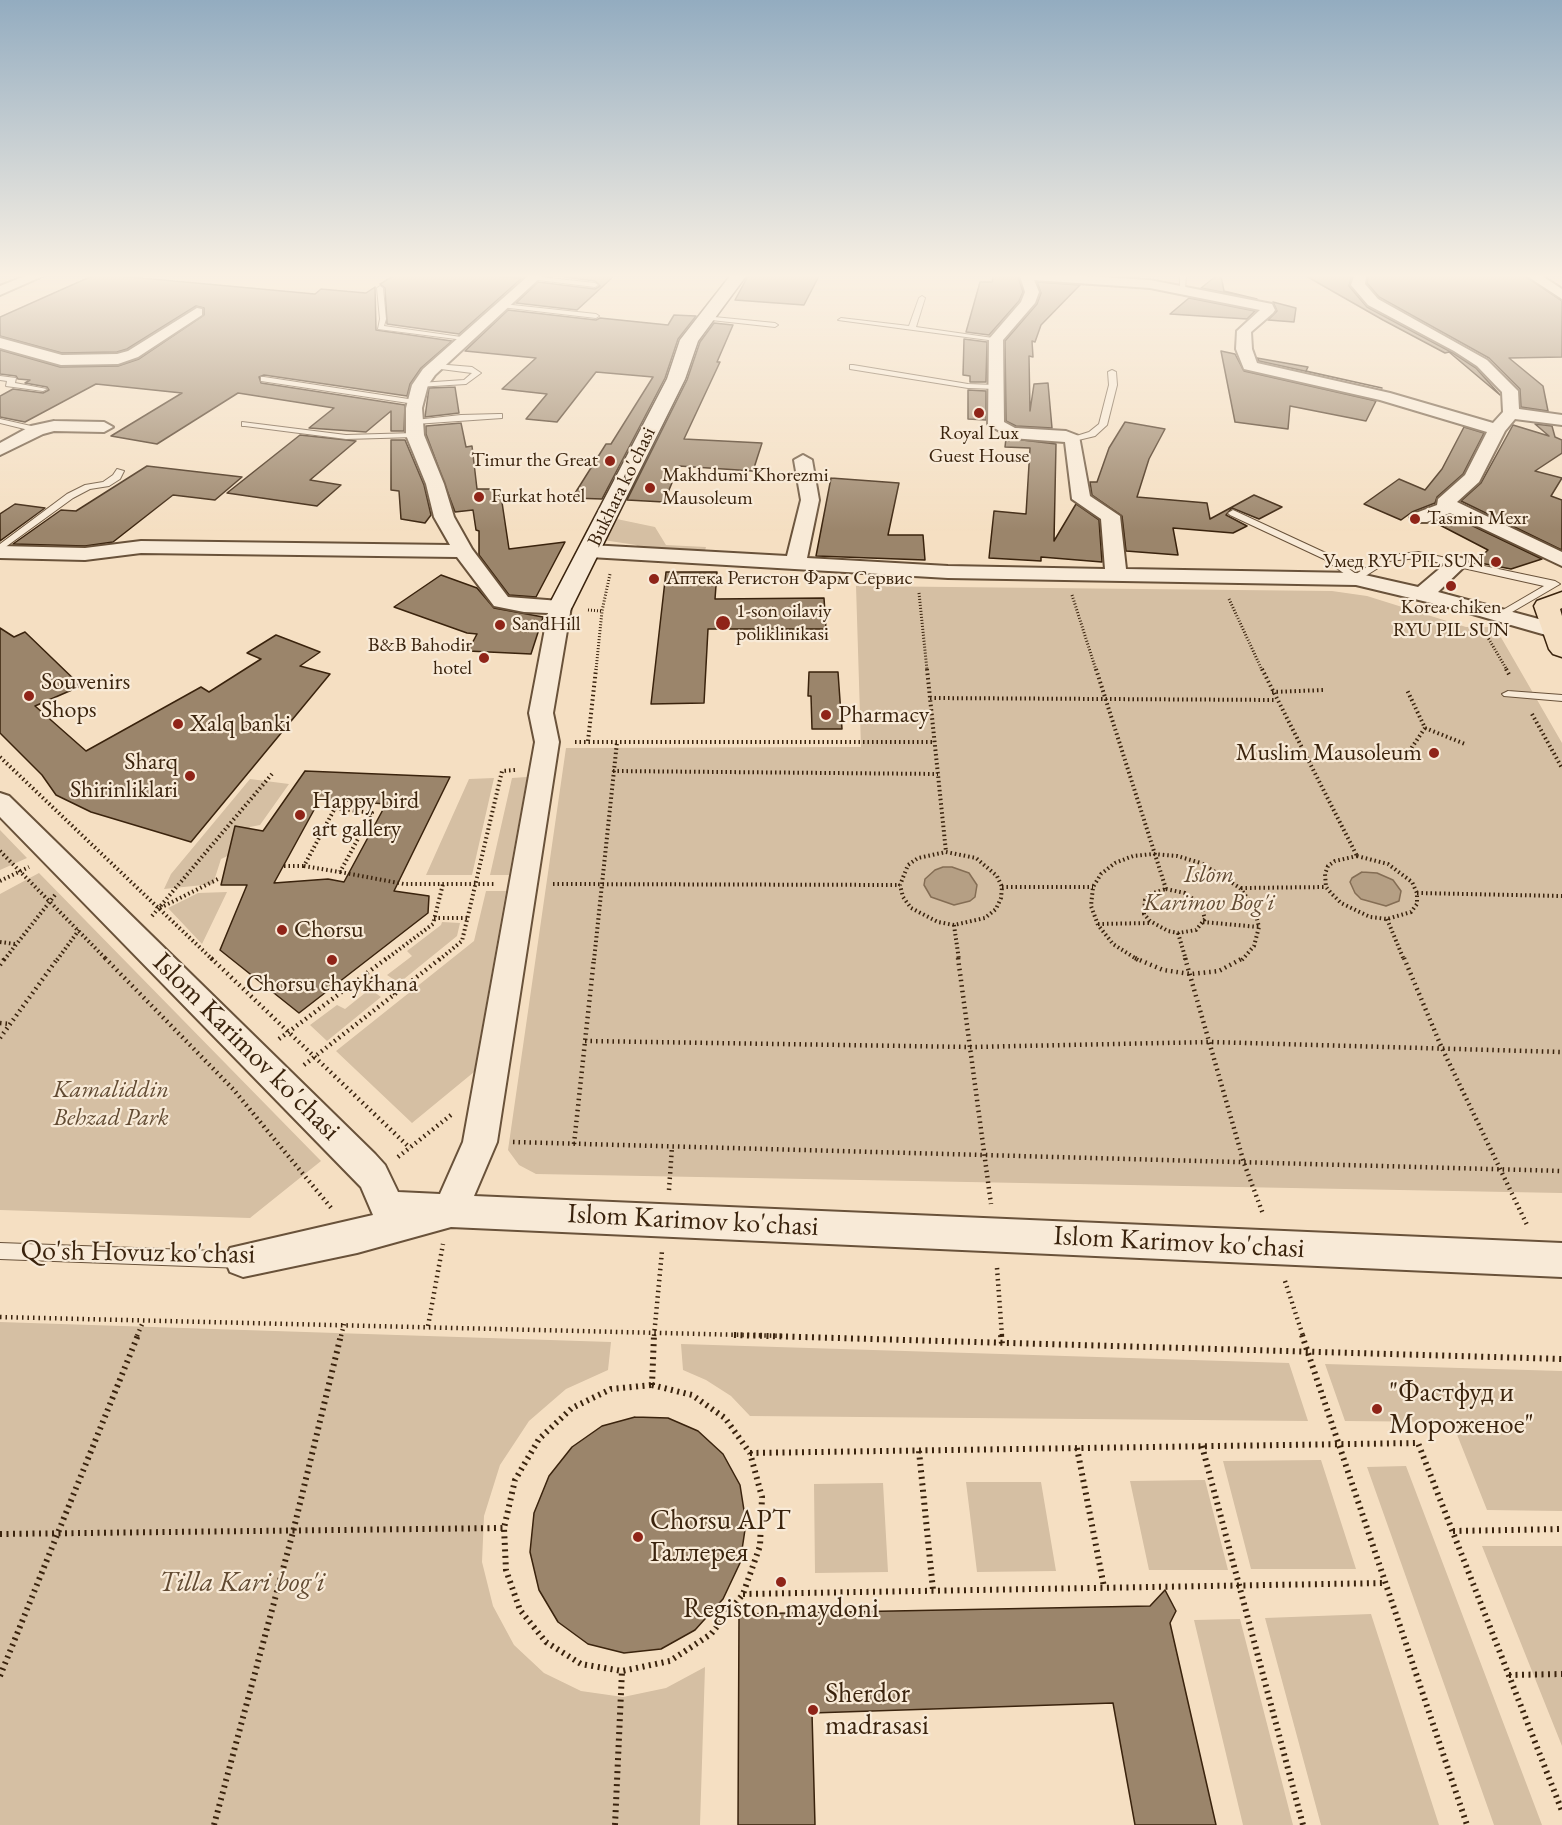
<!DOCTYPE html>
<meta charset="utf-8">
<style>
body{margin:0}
canvas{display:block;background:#f5dfc2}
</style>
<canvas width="1562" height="1825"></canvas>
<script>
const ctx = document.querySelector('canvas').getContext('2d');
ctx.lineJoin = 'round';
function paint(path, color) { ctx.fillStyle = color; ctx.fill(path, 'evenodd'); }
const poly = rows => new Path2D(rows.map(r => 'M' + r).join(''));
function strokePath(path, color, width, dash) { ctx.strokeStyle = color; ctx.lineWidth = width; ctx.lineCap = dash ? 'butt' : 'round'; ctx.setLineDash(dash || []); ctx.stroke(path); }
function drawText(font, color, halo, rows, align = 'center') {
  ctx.font = font + ' "EB Garamond",serif'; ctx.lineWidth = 4.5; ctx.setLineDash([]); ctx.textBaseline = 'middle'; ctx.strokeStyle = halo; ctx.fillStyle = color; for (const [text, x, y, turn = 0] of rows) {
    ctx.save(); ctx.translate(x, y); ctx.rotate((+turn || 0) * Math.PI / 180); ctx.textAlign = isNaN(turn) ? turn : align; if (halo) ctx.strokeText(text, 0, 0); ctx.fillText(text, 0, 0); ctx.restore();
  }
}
const green = poly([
 [612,518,655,527,666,545,706,547,704,554,642,551,636,545,603,540],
 [856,586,1332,591,1367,596,1466,627,1495,627,1562,743,1562,1193,536,1174,519,1165,508,1150,566,748,861,747],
 [527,777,509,875,490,875,512,778],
 [494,778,472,875,426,875,469,779],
 [250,779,289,784,260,825,250,827,232,854,221,859,213,884,164,889,171,874],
 [0,830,27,858,0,870],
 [39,873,321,1161,250,1218,0,1210,0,894],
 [486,891,506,891,474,1072,412,1123,336,1051,474,941],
 [227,892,202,944,168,908,198,893],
 [442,922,460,923,457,936,399,983,387,975,412,956,407,951,441,925],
 [370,989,381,997,327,1041,310,1025,337,1005,345,1009],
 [0,1322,611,1342,608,1370,566,1389,529,1421,500,1465,484,1516,482,1562,493,1606,514,1645,544,1673,581,1691,623,1697,666,1688,705,1667,700,1825,0,1825],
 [681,1344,1289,1363,1308,1421,750,1416,731,1396,706,1380,683,1370],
 [1325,1364,1562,1371,1562,1511,1487,1510,1452,1422,1345,1421],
 [1321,1460,1356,1569,1251,1569,1223,1461],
 [1406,1466,1542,1825,1494,1825,1367,1467],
 [1205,1480,1228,1570,1149,1570,1130,1481],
 [966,1482,1041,1482,1056,1571,977,1572],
 [883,1483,888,1572,815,1573,814,1484],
 [1482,1546,1562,1546,1562,1746],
 [1371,1614,1439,1825,1321,1825,1265,1618],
 [1240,1619,1293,1825,1243,1825,1194,1620]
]);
const water = poly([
 [943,867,952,867,969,873,977,885,975,897,970,901,954,905,931,897,924,885,925,879,935,870,943,867],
 [1362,872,1377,873,1393,880,1401,891,1399,901,1386,906,1361,899,1355,893,1350,882,1352,878,1362,872]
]);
const building = poly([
 [92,276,120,276,315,294,321,289,366,293,375,287,376,330,452,341,421,368,410,384,407,396,264,375,259,377,261,383,405,405,404,431,391,431,391,411,366,432,309,428,334,408,238,393,157,444,111,436,182,393,96,384,25,422,0,417,0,396,13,389,43,393,49,390,47,387,25,383,30,380,18,379,16,376,0,374,0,350,60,367,118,366,139,359,204,315,204,308,196,306,127,349,117,352,62,353,0,336,0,317,92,276],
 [393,276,495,276,522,278,459,334,387,324,385,288,380,284,393,276],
 [557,276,614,276,577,310,516,303,538,282,595,289,600,286,595,281,557,276],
 [748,276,819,276,804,305,735,300,748,276],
 [993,276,1018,276,1023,292,1019,301,989,335,966,332,980,282,992,282,993,276],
 [1216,276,1221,276,1224,291,1257,299,1201,288,1216,276],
 [1306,276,1352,276,1349,286,1367,307,1453,353,1476,368,1500,395,1449,352,1445,353,1383,320,1306,276],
 [1368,276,1525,276,1562,301,1562,357,1509,358,1543,386,1548,411,1521,407,1520,389,1489,358,1379,297,1367,283,1368,276],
 [1037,282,1080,285,1041,325,1035,342,1032,341,1033,357,1029,356,1030,411,1034,384,1048,383,1052,428,1016,426,1006,421,1005,341,1037,304,1041,293,1037,282],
 [1189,298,1255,311,1247,319,1170,314,1189,298],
 [1273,302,1296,308,1294,322,1268,320,1277,311,1273,302],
 [508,310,596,320,600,318,668,325,674,315,696,316,678,339,665,378,602,499,572,498,606,444,611,444,653,377,596,372,557,422,526,419,547,394,502,389,536,358,465,351,508,310],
 [714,323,733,325,717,362,720,362,684,439,762,443,753,471,679,466,664,502,627,500,687,380,700,342,714,323],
 [964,339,987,342,986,382,970,382,970,376,963,375,964,339],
 [1221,351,1235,354,1244,371,1376,401,1366,421,1290,406,1288,429,1235,422,1221,351],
 [1257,358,1308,367,1306,371,1382,388,1259,361,1257,358],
 [455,387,459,413,425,417,429,388,455,387],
 [968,390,986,391,986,420,968,419,968,390],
 [1125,422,1165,429,1149,459,1137,497,1207,503,1210,519,1254,495,1282,507,1259,519,1232,508,1226,515,1247,526,1233,533,1173,528,1178,555,1126,551,1122,516,1092,495,1090,482,1097,482,1109,448,1125,422],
 [461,423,466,447,472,446,477,489,500,489,509,549,565,542,536,597,509,595,479,555,479,531,476,530,473,510,455,512,426,434,426,426,461,423],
 [1535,424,1552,426,1555,437,1562,440,1562,453,1535,471,1562,478,1551,496,1562,500,1562,550,1461,501,1481,483,1513,425,1549,436,1535,424],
 [1464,427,1484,433,1463,474,1437,497,1435,503,1412,512,1401,520,1364,504,1399,479,1425,490,1442,469,1464,427],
 [300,435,356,441,310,480,341,485,317,506,227,493,300,435],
 [1006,438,1056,444,1054,541,1076,504,1099,520,1102,562,1041,557,1041,561,989,558,994,511,1026,514,1030,448,1005,447,1006,438],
 [391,440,405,440,424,485,431,515,425,523,401,519,399,491,391,490,391,440],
 [147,466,242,477,215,500,173,495,113,542,85,546,13,544,61,510,76,511,147,466],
 [831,478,899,483,888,535,923,535,925,560,816,556,831,478],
 [15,504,45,508,0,541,0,514,15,504],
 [1450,515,1542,559,1511,569,1475,562,1488,550,1434,522,1450,515],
 [666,572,717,572,715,599,824,598,826,629,708,629,704,703,651,704,666,572],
 [441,575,477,588,494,608,543,617,531,654,468,651,477,634,467,633,394,607,441,575],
 [0,628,14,637,25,632,81,686,35,706,86,751,201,687,209,692,261,659,247,653,276,635,320,652,300,666,330,674,191,842,91,812,56,795,42,775,0,733,0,628],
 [809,672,838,672,842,729,812,729,811,696,808,696,809,672],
 [305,771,450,777,394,891,429,896,428,913,299,1013,220,950,247,885,221,885,235,826,263,831,305,771],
 [320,799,386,804,344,882,328,879,274,883,320,799],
 [635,1417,668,1418,698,1431,723,1454,740,1485,746,1523,740,1563,723,1599,695,1630,661,1649,624,1653,588,1644,558,1622,539,1590,530,1552,534,1513,549,1476,572,1447,602,1426,635,1417],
 [1165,1590,1176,1611,1170,1623,1216,1825,1135,1825,1113,1703,812,1713,815,1825,738,1825,739,1614,1150,1606,1165,1590]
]);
const pathFar3 = poly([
 [919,593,927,670],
 [1072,595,1096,670],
 [1229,599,1262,670],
 [588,610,602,611],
 [1487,636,1507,670],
 [596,670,602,611,610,574]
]);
const pathFar2 = poly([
 [927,669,946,852],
 [1096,669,1166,889],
 [1262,669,1357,856],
 [1506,669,1510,676],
 [1272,692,1324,690],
 [930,698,1276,700],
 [1532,714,1562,768],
 [1425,728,1465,744],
 [588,741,596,669],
 [575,742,934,742],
 [0,757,213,960],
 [1404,759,1425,728,1407,690],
 [613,771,938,774],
 [335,808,372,813,340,872,304,866,335,808],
 [0,851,107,960],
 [946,852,976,858,997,876,1002,887,1001,898,996,909,985,918,954,925,938,922,911,908,903,897,900,885,908,865,918,858,946,852],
 [1357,856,1388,864,1412,882,1417,893,1417,904,1411,912,1387,919,1370,917,1341,903,1331,893,1326,887,1325,874,1328,866,1335,861,1357,856],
 [284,866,304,866],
 [340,872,404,884,494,884],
 [0,881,29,867],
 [553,884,900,885],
 [1002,887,1093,887],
 [1241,888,1326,887],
 [1166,889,1185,893,1201,905,1205,919,1196,930,1178,933,1168,931,1150,921,1144,914,1145,900,1150,894,1166,889],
 [1417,893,1562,896],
 [160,908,218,879],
 [152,916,272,774],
 [434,918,468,918],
 [1387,919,1404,960],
 [1203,922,1259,927],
 [1098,924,1150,923],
 [954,925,959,960],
 [1178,933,1186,960],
 [0,942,15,944],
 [4,960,55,895],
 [57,960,79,930],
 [385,960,433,924,443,884],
 [439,960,462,941,502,771,515,770],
 [594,960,617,742],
 [1138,960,1113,944,1098,925,1091,906,1093,887,1101,874,1115,863,1133,856,1153,854,1177,856,1201,863,1240,888,1254,907,1259,927,1254,946,1242,960]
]);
const pathFar1 = poly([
 [105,958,233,1089,332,1209],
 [211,958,410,1148],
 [958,958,991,1204],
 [1135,958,1163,970,1191,974,1219,971,1243,958],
 [1185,958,1244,1163,1263,1214],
 [1404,958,1441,1046,1528,1227],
 [0,965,5,958],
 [366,975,397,995],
 [0,1023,10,1024],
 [0,1038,58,958],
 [279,1039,387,958],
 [585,1041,971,1047,1211,1042,1562,1052],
 [304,1065,441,958],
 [513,1142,1562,1171],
 [574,1144,594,958],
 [398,1157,451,1115],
 [669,1190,672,1147],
 [997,1268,1002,1336],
 [1285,1281,1303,1336],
 [0,1317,786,1336],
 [428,1326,443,1244],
 [137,1336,143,1322],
 [341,1336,344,1324],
 [654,1336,662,1251]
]);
const path = poly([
 [734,1335,1562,1359],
 [1001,1335,1002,1344],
 [1302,1335,1467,1825],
 [652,1385,692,1395,725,1418,750,1453,762,1497,760,1546,743,1594,711,1634,670,1661,622,1671,581,1664,546,1642,520,1610,506,1570,504,1528,515,1480,539,1439,572,1408,611,1389,652,1385],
 [652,1385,654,1335],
 [1202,1446,1303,1825],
 [1077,1448,1104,1587],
 [919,1451,933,1590],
 [750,1453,1418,1443,1562,1811],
 [1453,1531,1562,1529],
 [0,1534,504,1528],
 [743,1594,1385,1583],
 [1509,1675,1562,1674],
 [0,1676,138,1335],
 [214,1825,293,1532,341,1335],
 [615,1825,622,1671]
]);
const lane = poly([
 [532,276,595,283,598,285,595,287,530,279,532,276],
 [1180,276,1186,276,1185,290,1180,289,1180,276],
 [380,286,383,288,386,319,384,326,468,338,464,340,378,329,380,319,377,288,380,286],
 [922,296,925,298,916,327,1000,339,996,341,838,320,841,318,909,326,919,298,922,296],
 [503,304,596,314,599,316,596,318,501,307,503,304],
 [704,316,775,323,778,325,775,327,702,319,704,316],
 [436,364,472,367,481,373,466,384,417,387,417,383,420,383,464,380,472,373,433,368,432,366,436,364],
 [853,365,968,384,996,385,1000,387,996,389,968,388,850,369,850,365,853,365],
 [1112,370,1116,372,1117,385,1107,425,1095,436,1070,442,1070,438,1089,432,1099,424,1109,385,1108,372,1112,370],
 [0,376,16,378,15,383,47,389,43,391,6,386,7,381,0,380,0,376],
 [264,377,415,400,419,402,415,404,261,381,261,377,264,377],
 [499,414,502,414,502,418,415,424,411,422,415,420,461,415,499,414],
 [0,419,40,428,41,430,37,432,0,423,0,419],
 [242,422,346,435,415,433,419,435,415,437,346,439,245,426,242,426,242,422],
 [117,469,124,471,120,479,109,486,90,489,73,498,0,551,0,544,67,494,85,485,103,482,113,475,117,469],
 [1233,510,1330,555,1356,574,1384,556,1418,552,1555,581,1560,584,1500,619,1495,616,1496,614,1544,586,1418,558,1389,561,1356,582,1324,559,1230,515,1228,513,1233,510],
 [1508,691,1562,695,1562,701,1504,696,1502,694,1508,691],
 [0,1243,243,1252,249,1254,252,1260,249,1266,243,1268,0,1259,0,1243]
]);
const street = poly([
 [25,276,43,276,0,295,0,286,25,276],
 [528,276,542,276,435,375,428,385,422,408,424,435,444,484,454,517,472,549,508,597,560,601,568,602,571,607,553,713,559,742,497,1142,474,1196,1562,1243,1562,1277,451,1227,357,1253,243,1277,230,1272,225,1260,230,1248,373,1215,361,1187,0,817,0,793,9,796,375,1154,385,1165,398,1192,440,1194,463,1142,535,742,529,713,548,613,524,612,494,606,457,557,141,553,85,560,0,558,0,546,85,548,141,541,450,545,434,517,426,484,406,435,406,408,412,385,423,369,528,276],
 [1020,276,1084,276,1150,280,1272,304,1275,310,1273,313,1251,332,1252,349,1257,363,1390,393,1493,423,1503,412,1502,392,1477,366,1454,351,1368,305,1351,285,1354,276,1366,276,1365,284,1378,299,1487,360,1518,391,1519,409,1562,415,1562,425,1515,419,1505,431,1479,482,1457,502,1562,552,1562,566,1450,513,1427,522,1413,522,1410,518,1413,514,1437,505,1438,499,1465,475,1487,432,1380,400,1244,369,1236,349,1237,331,1260,310,1150,288,1034,280,1039,292,1035,303,1003,340,1004,422,1015,428,1066,431,1079,436,1090,496,1120,516,1126,569,1356,573,1418,587,1451,559,1458,557,1465,559,1468,563,1438,592,1561,625,1562,633,1553,637,1448,607,1356,585,948,578,590,557,583,555,580,551,583,547,590,545,787,556,801,500,794,460,803,455,812,460,819,500,807,558,948,566,1105,569,1101,519,1072,499,1065,442,1011,438,988,424,989,339,1021,302,1025,292,1020,276],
 [1527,276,1542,276,1562,289,1562,299,1527,276],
 [197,308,202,309,202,315,138,357,118,364,61,365,0,348,0,338,62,355,117,354,128,351,197,308],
 [54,421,104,422,113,427,104,432,54,431,43,434,0,455,0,443,31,426,54,421]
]);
const secondary = poly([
 [730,276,746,276,698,341,685,379,572,607,569,612,560,614,551,612,548,607,667,379,680,340,730,276]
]);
const primary = poly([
 [1562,592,1562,608,1560,609,1562,616,1562,657,1553,654,1549,649,1534,606,1537,601,1562,592]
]);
const markers = [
 [979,413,6,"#8f2418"],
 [610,461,6,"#8f2418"],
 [650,488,6,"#8f2418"],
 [479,497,6,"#8f2418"],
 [1415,519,6,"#8f2418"],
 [1496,562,6,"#8f2418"],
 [654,579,6,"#8f2418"],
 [1451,586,6,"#8f2418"],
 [723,623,8,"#8f2418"],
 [500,625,6,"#8f2418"],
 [484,658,6,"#8f2418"],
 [29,696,6,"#8f2418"],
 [826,715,6,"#8f2418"],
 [178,724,6,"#8f2418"],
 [1434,753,6,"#8f2418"],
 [190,776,6,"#8f2418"],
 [300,815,6,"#8f2418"],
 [282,930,6,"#8f2418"],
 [332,960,6,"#8f2418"],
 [1377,1409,6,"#8f2418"],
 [638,1537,6,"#8f2418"],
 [781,1582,6,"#8f2418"],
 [813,1710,6,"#8f2418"]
];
const farPoinames = [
 ["Royal Lux",979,434,"center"],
 ["Guest House",979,457,"center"],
 ["Timur the Great",598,461,"right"],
 ["Makhdumi Khorezmi",662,476],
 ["Mausoleum",662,499],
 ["Furkat hotel",491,497],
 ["Tasmin Mexr",1427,519],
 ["Умед RYU PIL SUN",1484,562,"right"],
 ["Аптека Регистон Фарм Сервис",666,579],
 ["Korea chiken",1451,608,"center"],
 ["RYU PIL SUN",1451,631,"center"],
 ["1-son oilaviy",736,612],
 ["poliklinikasi",736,635],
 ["SandHill",512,625],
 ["B&B Bahodir",472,646,"right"],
 ["hotel",472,669,"right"]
];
const farStreetnames = [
 ["Bukhara ko'chasi",622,487,-64]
];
const poiNames = [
 ["Souvenirs",41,682],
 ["Shops",41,710],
 ["Pharmacy",838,715],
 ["Xalq banki",190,724],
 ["Muslim Mausoleum",1422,753,"right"],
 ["Sharq",178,762,"right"],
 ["Shirinliklari",178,790,"right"],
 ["Happy bird",312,801],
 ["art gallery",312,829],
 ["Chorsu",294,930],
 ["Chorsu chaykhana",332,984,"center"]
];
const parkNames = [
 ["Islom",1209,875],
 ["Karimov Bog'i",1209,903],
 ["Kamaliddin",111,1090],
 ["Behzad Park",111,1118]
];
const nearStreetnames = [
 ["Islom Karimov ko'chasi",246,1047,45],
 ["Islom Karimov ko'chasi",693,1221,3],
 ["Islom Karimov ko'chasi",1179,1243,3],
 ["Qo'sh Hovuz ko'chasi",138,1253,1]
];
const nearPoinames = [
 ["\"Фастфуд и",1389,1393],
 ["Мороженое\"",1389,1425],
 ["Chorsu АРТ",650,1521],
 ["Галлерея",650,1553],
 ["Registon maydoni",781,1609,"center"],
 ["Sherdor",825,1694],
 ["madrasasi",825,1726]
];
const nearParknames = [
 ["Tilla Kari bog'i",242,1583]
];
paint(green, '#d5bfa3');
paint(water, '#b59f84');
strokePath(water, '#846d54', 1.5);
paint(building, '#9b856b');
strokePath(building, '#3a230d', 1.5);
strokePath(lane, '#69523a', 2);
strokePath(street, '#69523a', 4);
strokePath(secondary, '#3a230d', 3);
strokePath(primary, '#3a230d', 3);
strokePath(pathFar3, '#3a230d', 3, [1, 2]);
strokePath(pathFar2, '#3a230d', 4, [1.5, 3]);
strokePath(pathFar1, '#3a230d', 4.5, [1.5, 4]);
strokePath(path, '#3a230d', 6, [2, 4.5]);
paint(lane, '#f8ead7');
paint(street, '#f8ead7');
paint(secondary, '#f8ead7');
paint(primary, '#f5dfc2');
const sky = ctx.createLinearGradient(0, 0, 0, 531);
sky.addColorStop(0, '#93acc0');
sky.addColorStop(0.52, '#faf1e4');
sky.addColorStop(1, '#faf1e400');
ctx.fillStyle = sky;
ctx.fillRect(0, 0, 1562, 531);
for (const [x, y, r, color] of markers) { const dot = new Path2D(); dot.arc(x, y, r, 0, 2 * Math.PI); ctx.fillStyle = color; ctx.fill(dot); strokePath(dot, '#f8ead7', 2); }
drawText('20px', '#3a230d', '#f8ead7', farPoinames, 'left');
drawText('20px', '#3a230d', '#f8ead7', farStreetnames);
drawText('24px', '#3a230d', '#f8ead7', poiNames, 'left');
drawText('italic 24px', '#614a32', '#f8ead7', parkNames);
drawText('28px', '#3a230d', '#f8ead7', nearStreetnames);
drawText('28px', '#3a230d', '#f8ead7', nearPoinames, 'left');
drawText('italic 28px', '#614a32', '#f8ead7', nearParknames);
</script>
